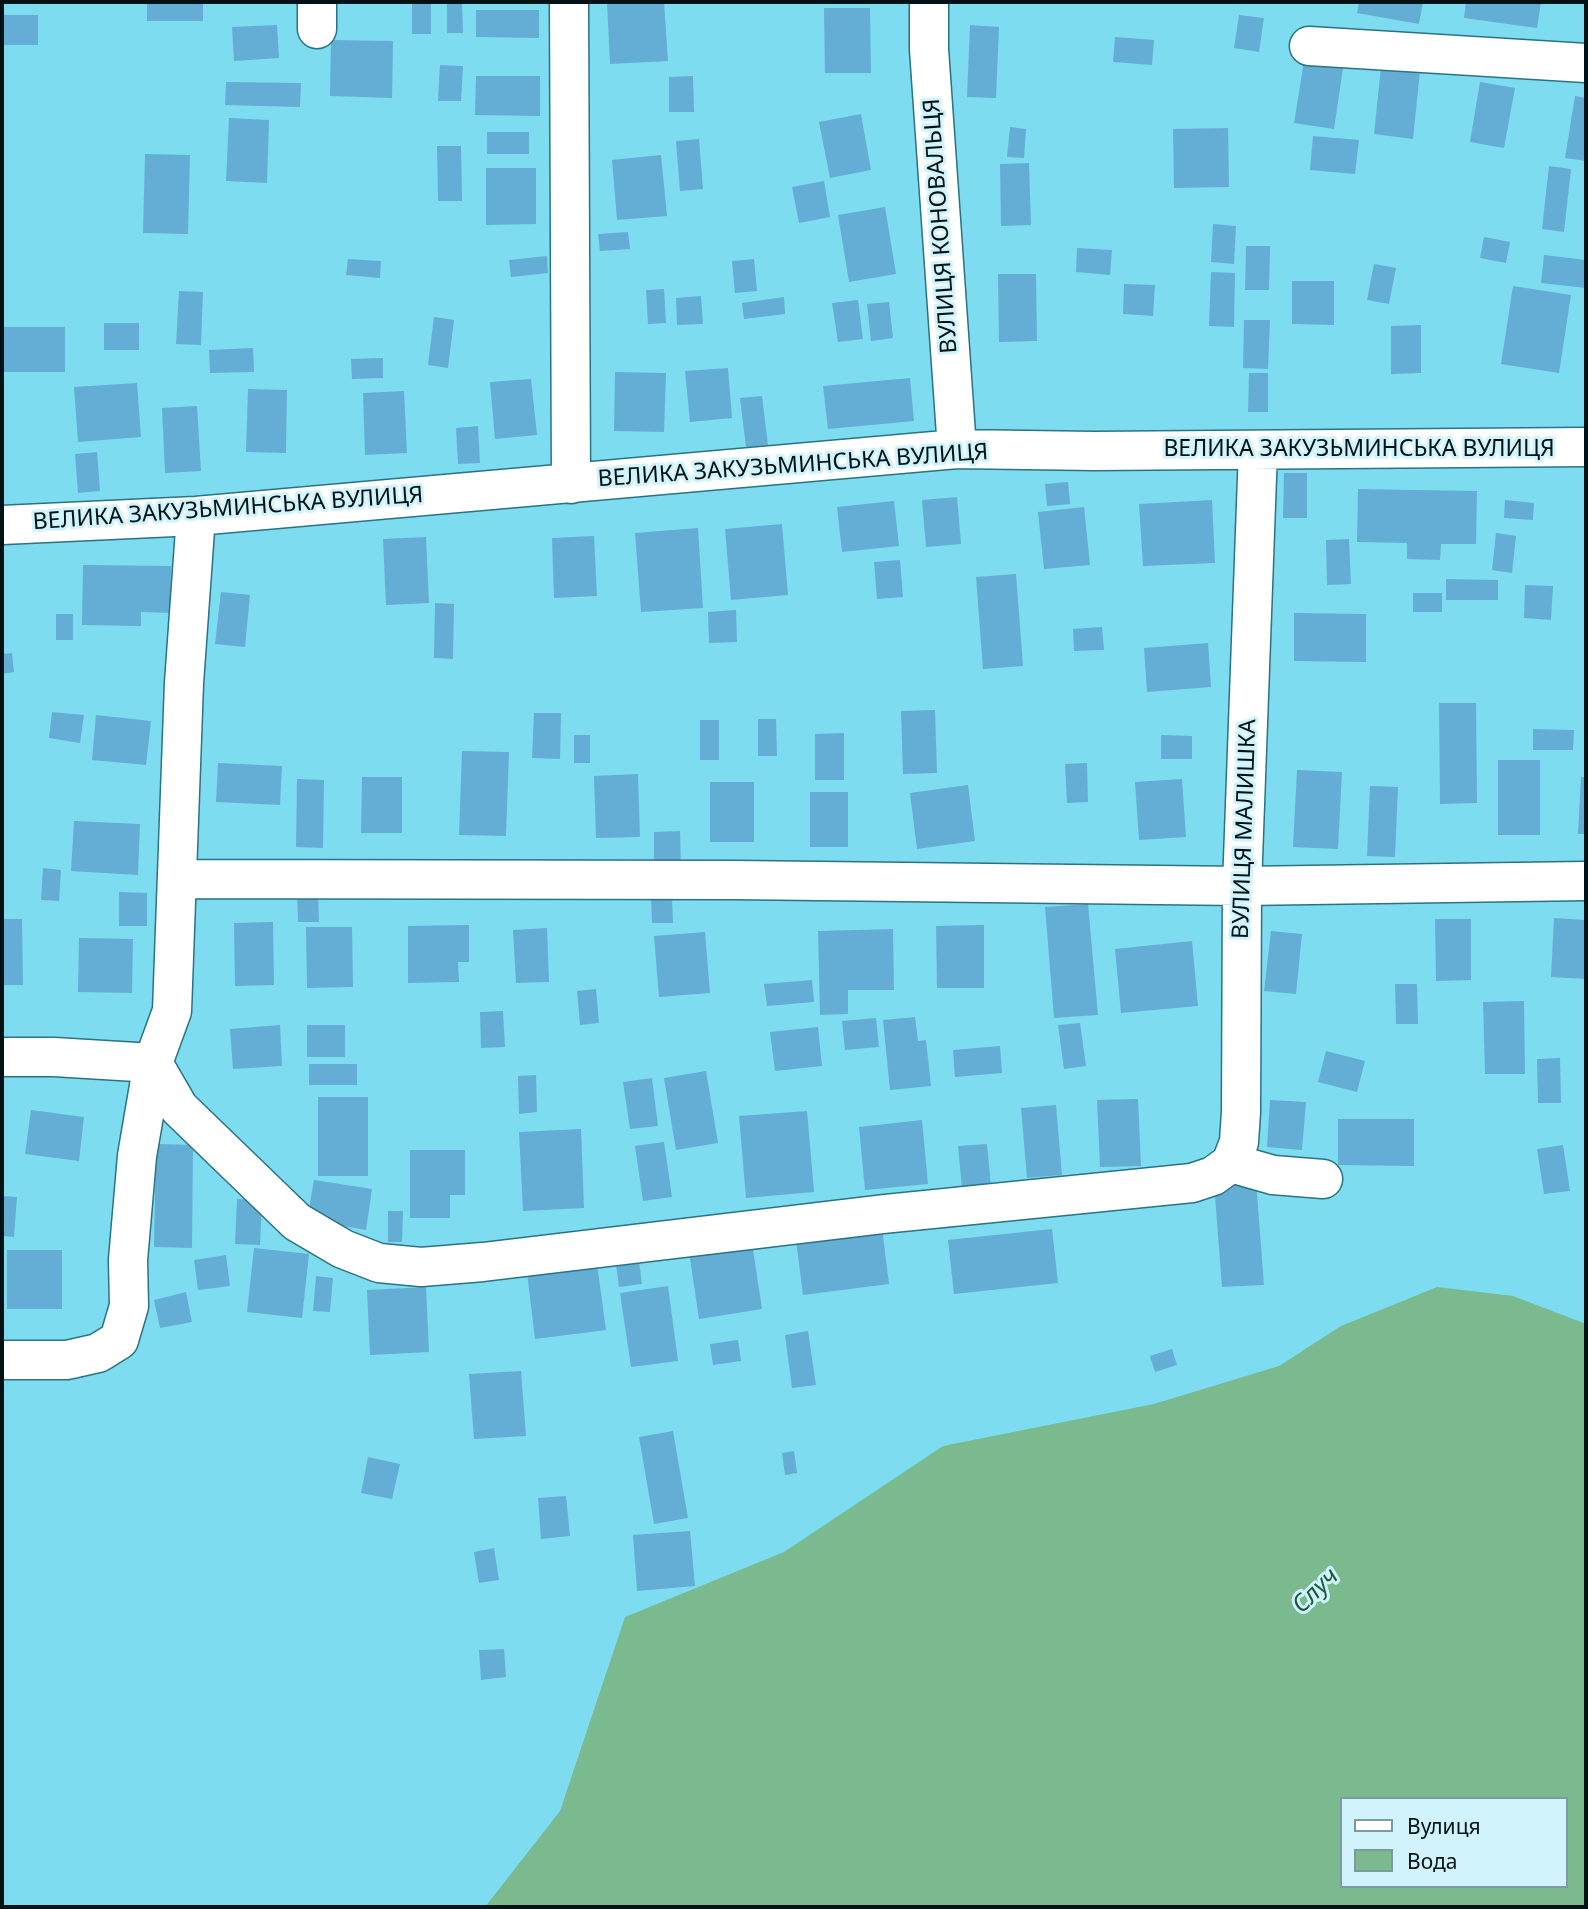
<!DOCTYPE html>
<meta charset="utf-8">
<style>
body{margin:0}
#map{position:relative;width:1588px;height:1909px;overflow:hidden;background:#7edcf0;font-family:"Noto Sans",sans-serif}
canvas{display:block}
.frame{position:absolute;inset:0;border:4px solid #011216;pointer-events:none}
.legend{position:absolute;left:1340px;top:1797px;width:228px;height:91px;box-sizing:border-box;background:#d1f3fb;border:2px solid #7e999f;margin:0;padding:9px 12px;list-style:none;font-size:21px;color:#011216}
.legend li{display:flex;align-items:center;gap:14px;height:35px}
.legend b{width:35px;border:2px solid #7e999f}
</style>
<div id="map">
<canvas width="1588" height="1909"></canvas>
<div class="frame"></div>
<ul class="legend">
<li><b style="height:9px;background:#fff"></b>Вулиця</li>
<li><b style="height:19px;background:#7aba8e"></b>Вода</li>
</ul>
</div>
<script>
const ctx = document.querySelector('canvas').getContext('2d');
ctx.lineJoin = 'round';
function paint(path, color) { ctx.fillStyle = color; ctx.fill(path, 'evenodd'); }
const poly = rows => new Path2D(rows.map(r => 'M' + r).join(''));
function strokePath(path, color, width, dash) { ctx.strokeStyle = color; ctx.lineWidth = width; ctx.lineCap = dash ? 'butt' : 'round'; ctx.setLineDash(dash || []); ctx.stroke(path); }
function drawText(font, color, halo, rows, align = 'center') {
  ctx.font = font + ' "Noto Sans",sans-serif'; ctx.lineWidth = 6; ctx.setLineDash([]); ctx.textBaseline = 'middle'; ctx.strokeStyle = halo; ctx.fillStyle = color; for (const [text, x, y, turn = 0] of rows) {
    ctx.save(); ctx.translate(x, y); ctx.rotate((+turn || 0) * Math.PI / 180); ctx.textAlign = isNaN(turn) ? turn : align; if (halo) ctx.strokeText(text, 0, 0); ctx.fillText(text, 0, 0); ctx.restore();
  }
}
const water = poly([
 [1437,1287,1513,1296,1586,1324,1586,1907,485,1907,560,1811,625,1617,784,1552,943,1446,1154,1404,1279,1366,1341,1326],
 [1341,1799,1565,1799,1565,1886,1341,1886]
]);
const building = poly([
 [147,2,203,2,203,21,147,21],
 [412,2,431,2,431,34,412,34],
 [447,2,462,2,463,33,447,33],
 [607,2,664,2,668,61,610,64],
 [1359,2,1423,2,1419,24,1357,13],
 [1466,2,1541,2,1537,28,1464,18],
 [824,8,870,8,871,73,825,73],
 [476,10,539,10,539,38,476,37],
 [2,15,38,15,38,45,2,45],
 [1239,15,1264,18,1259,52,1234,48],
 [277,25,279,58,234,61,232,27],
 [970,25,999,27,996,98,967,97],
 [1115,37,1154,40,1152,65,1113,62],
 [331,40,393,41,392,98,330,96],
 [1304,61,1343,68,1334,129,1294,123],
 [440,65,463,66,461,101,438,101],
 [1381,67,1420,71,1413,139,1374,134],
 [476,76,540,76,540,116,475,115],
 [693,76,694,112,669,112,669,77],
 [226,82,301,83,300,107,225,105],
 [1480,82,1515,88,1504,148,1470,142],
 [1575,96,1586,98,1586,161,1565,158],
 [861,114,871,170,830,178,819,122],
 [229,118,269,120,267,183,226,181],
 [1010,127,1026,129,1024,158,1007,157],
 [1228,128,1229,187,1174,188,1173,129],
 [487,132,529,132,529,154,487,154],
 [1313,136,1359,140,1355,174,1310,170],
 [699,139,703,189,680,191,676,141],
 [437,146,461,146,462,201,438,201],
 [145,154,190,155,188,234,143,233],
 [661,155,667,216,617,220,612,160],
 [1029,163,1031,225,1001,226,1000,164],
 [1549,166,1571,169,1564,232,1542,229],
 [486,168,536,168,536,224,486,225],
 [824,181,830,217,799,223,792,187],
 [885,207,896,274,849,282,838,215],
 [1213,224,1236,226,1234,264,1211,262],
 [628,232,630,249,600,251,598,234],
 [1484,237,1510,242,1506,263,1480,258],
 [1246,246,1270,246,1269,290,1245,290],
 [1077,248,1112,250,1110,275,1076,272],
 [1544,255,1586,260,1586,288,1541,283],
 [547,256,548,273,511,277,509,260],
 [348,259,381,261,380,278,346,275],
 [754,259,757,291,735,293,732,261],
 [1374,264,1396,268,1389,304,1367,300],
 [1211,272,1235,273,1234,327,1209,326],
 [998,274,1036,274,1037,341,999,342],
 [1292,281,1334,281,1334,325,1292,324],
 [1124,284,1155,285,1153,316,1123,314],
 [1513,286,1571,295,1559,373,1501,364],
 [664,289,666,323,648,324,646,290],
 [179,291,203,292,201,345,176,344],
 [701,296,703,324,677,325,676,298],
 [784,297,785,314,744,319,742,303],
 [858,300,863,339,838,342,832,303],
 [889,302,893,338,871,341,867,304],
 [434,317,454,320,448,368,428,365],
 [1244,320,1270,320,1268,369,1243,368],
 [104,323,139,323,139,350,104,350],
 [1421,325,1421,373,1391,374,1391,326],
 [2,327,65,327,65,372,2,372],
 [253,348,254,372,210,373,209,350],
 [383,358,383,378,352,379,351,359],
 [728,368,732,418,690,422,685,371],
 [615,372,666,373,664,432,614,431],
 [1249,373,1268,373,1268,412,1248,412],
 [910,378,914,421,828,429,823,386],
 [531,379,537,435,495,439,490,382],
 [137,383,141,437,78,442,74,387],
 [248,389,287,390,286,453,246,452],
 [404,391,407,453,365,455,363,393],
 [762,396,768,445,746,447,740,398],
 [197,406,201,471,165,473,162,408],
 [478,426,480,463,458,464,456,428],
 [97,452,100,491,78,493,75,454],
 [1284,473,1307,473,1307,518,1283,518],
 [1068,482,1070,504,1047,506,1045,484],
 [1358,489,1477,491,1476,544,1441,544,1440,560,1407,559,1407,543,1357,542],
 [957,497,961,544,926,547,922,500],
 [1212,500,1215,563,1143,566,1139,504],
 [1505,500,1534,503,1533,520,1504,518],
 [894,501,899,546,842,552,837,507],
 [1084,507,1090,565,1044,569,1038,512],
 [782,524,788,595,731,600,725,529],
 [698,528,703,608,641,612,635,533],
 [1496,533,1516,536,1512,573,1492,570],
 [594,536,597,596,554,598,552,538],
 [426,537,429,603,386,605,383,539],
 [1349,539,1351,584,1327,585,1326,540],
 [900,560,903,597,877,599,874,562],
 [83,565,171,566,170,613,141,612,141,626,82,625],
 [1016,574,1023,666,983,669,976,577],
 [1446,579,1498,580,1498,600,1446,600],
 [1525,585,1553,586,1551,620,1524,618],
 [221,592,250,595,245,647,215,644],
 [1413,593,1442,593,1442,612,1413,612],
 [435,603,454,604,453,659,434,658],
 [736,610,737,642,709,643,708,612],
 [1294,613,1366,614,1366,662,1294,661],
 [56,614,73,614,73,640,56,640],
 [1102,627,1104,650,1074,651,1073,629],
 [1208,643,1211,687,1147,692,1144,648],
 [12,653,14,672,2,674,2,654],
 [1439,703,1476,703,1477,803,1440,804],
 [935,710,937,773,903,774,901,711],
 [52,712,84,715,80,743,49,738],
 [534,713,561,713,560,759,532,758],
 [96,715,151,721,146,765,92,760],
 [758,719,776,719,777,756,758,756],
 [700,720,719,720,719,760,700,760],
 [1533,729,1574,730,1573,750,1533,750],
 [844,733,844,780,815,780,815,734],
 [574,735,590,735,590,763,574,763],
 [1161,735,1192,736,1192,759,1161,759],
 [462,751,509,752,506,836,459,835],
 [1498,760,1540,760,1540,835,1498,835],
 [218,763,282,766,280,805,216,802],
 [1087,763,1088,802,1067,803,1065,764],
 [1297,770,1342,772,1338,849,1293,847],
 [638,774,640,837,596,838,594,776],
 [362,777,402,777,402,833,361,833],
 [1581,777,1586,777,1586,834,1578,834],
 [297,779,324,780,323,848,296,847],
 [1182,779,1186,837,1139,840,1135,782],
 [710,782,754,782,754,842,710,842],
 [968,785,975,841,917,849,910,793],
 [1370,786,1398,787,1395,857,1367,856],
 [810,792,848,792,848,847,810,847],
 [74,821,140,824,138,875,71,871],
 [680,831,681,870,654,871,654,832],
 [43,868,61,870,59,901,41,900],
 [119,892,147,893,147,926,119,926],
 [318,892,319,922,298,922,297,893],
 [651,897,672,897,673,923,652,923],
 [1088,904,1098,1015,1054,1018,1045,907],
 [1554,918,1586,920,1586,979,1551,977],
 [2,919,22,919,23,985,2,985],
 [1435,919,1471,919,1471,980,1436,981],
 [273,922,274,985,235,986,234,923],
 [469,925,469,962,458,962,459,982,408,983,408,926],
 [984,925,984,988,937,988,936,926],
 [306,927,352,927,353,987,307,988],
 [547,928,549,982,516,983,513,930],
 [893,929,894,990,848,990,848,1014,820,1015,818,931],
 [1271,931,1302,934,1296,994,1264,991],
 [705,932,710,993,659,997,654,936],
 [79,938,133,939,132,993,78,992],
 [1192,941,1198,1006,1121,1013,1115,949],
 [812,980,814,1002,767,1006,764,984],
 [1395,984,1417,984,1418,1024,1396,1024],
 [596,989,599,1023,580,1025,577,991],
 [1524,1001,1525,1074,1485,1074,1483,1002],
 [503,1011,505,1047,481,1048,480,1012],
 [915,1017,918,1041,926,1040,931,1086,890,1090,883,1020],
 [876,1018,879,1047,845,1050,842,1021],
 [1080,1023,1086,1066,1064,1069,1058,1025],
 [280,1025,282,1066,233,1069,230,1029],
 [307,1025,345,1025,345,1057,307,1057],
 [818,1027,822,1066,775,1071,770,1032],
 [1000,1046,1002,1073,955,1077,953,1050],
 [1326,1051,1365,1061,1357,1092,1318,1082],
 [1560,1058,1561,1103,1538,1103,1537,1059],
 [309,1064,357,1064,357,1085,309,1085],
 [706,1071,718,1143,676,1150,664,1078],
 [536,1075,537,1112,519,1114,518,1076],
 [652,1078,658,1126,630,1129,623,1082],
 [318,1097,368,1097,368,1176,318,1176],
 [1138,1099,1141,1166,1100,1167,1097,1100],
 [1270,1100,1306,1102,1302,1150,1267,1147],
 [1056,1105,1062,1175,1027,1178,1021,1108],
 [31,1110,84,1117,79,1161,25,1154],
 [807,1111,814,1192,746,1198,739,1116],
 [1338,1119,1414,1119,1414,1166,1338,1165],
 [922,1120,928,1184,865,1190,859,1127],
 [581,1129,584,1208,523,1211,519,1132],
 [664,1142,672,1197,643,1201,635,1146],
 [156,1144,193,1145,192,1248,154,1247],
 [987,1144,991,1187,962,1189,958,1146],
 [1563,1145,1570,1191,1544,1194,1537,1149],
 [410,1150,465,1150,465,1195,450,1195,450,1218,410,1218],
 [314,1180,372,1189,366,1230,307,1220],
 [1256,1181,1264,1285,1222,1287,1214,1183],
 [2,1196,17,1197,14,1237,2,1236],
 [237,1199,262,1200,260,1245,235,1244],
 [388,1211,403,1211,402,1242,388,1242],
 [882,1228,889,1284,803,1295,796,1240],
 [1052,1229,1058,1283,954,1294,948,1240],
 [751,1236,762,1309,699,1319,688,1245],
 [254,1248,309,1254,302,1318,247,1312],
 [7,1250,62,1250,62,1309,7,1309],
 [638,1253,642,1284,619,1287,615,1255],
 [226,1255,230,1286,198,1290,194,1260],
 [597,1264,606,1330,535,1339,527,1273],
 [316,1276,333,1278,330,1312,313,1311],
 [668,1286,678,1361,631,1367,620,1293],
 [426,1287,429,1352,370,1355,367,1290],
 [186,1292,192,1322,160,1328,154,1300],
 [808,1331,816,1385,792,1388,785,1335],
 [738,1340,741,1361,713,1365,710,1344],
 [1172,1349,1177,1365,1155,1372,1150,1356],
 [521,1371,526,1436,474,1439,469,1374],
 [673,1431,688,1518,654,1524,639,1437],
 [794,1451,797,1473,785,1475,782,1453],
 [368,1457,400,1464,392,1499,361,1493],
 [566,1496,570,1536,541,1539,538,1498],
 [690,1531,695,1586,637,1591,633,1535],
 [494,1548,499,1580,479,1583,474,1552],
 [504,1649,506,1677,481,1680,479,1650]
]);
const minor = poly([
 [317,2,317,29],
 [569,2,571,484],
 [929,2,929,49,957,449],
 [1309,46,1586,63],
 [2,525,196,516,957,449,1094,451,1586,447],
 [177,879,734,880,1242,886,1586,881],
 [2,1057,54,1057,153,1063,179,1108,297,1222,343,1249,379,1263,421,1267,483,1262,884,1214,1192,1183,1213,1176,1231,1163,1239,1142,1241,1112,1242,886,1258,450],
 [1231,1163,1273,1175,1323,1179],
 [2,1360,67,1360,98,1353,119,1340,129,1306,128,1260,137,1156,153,1063,172,1011,184,683,196,516]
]);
const streetNames = [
 ["ВУЛИЦЯ КОНОВАЛЬЦЯ",941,226,-94],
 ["ВЕЛИКА ЗАКУЗЬМИНСЬКА ВУЛИЦЯ",1359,449],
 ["ВЕЛИКА ЗАКУЗЬМИНСЬКА ВУЛИЦЯ",793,466,-4],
 ["ВЕЛИКА ЗАКУЗЬМИНСЬКА ВУЛИЦЯ",228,509,-4],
 ["ВУЛИЦЯ МАЛИШКА",1245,829,-88]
];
const waterNames = [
 ["Случ",1316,1591,-44]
];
paint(water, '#7aba8e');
paint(building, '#64aed5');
strokePath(minor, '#2a7382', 41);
strokePath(minor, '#fff', 38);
drawText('23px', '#011216', '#d1f3fb', streetNames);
drawText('italic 24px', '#135c34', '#d1f3fb', waterNames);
</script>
